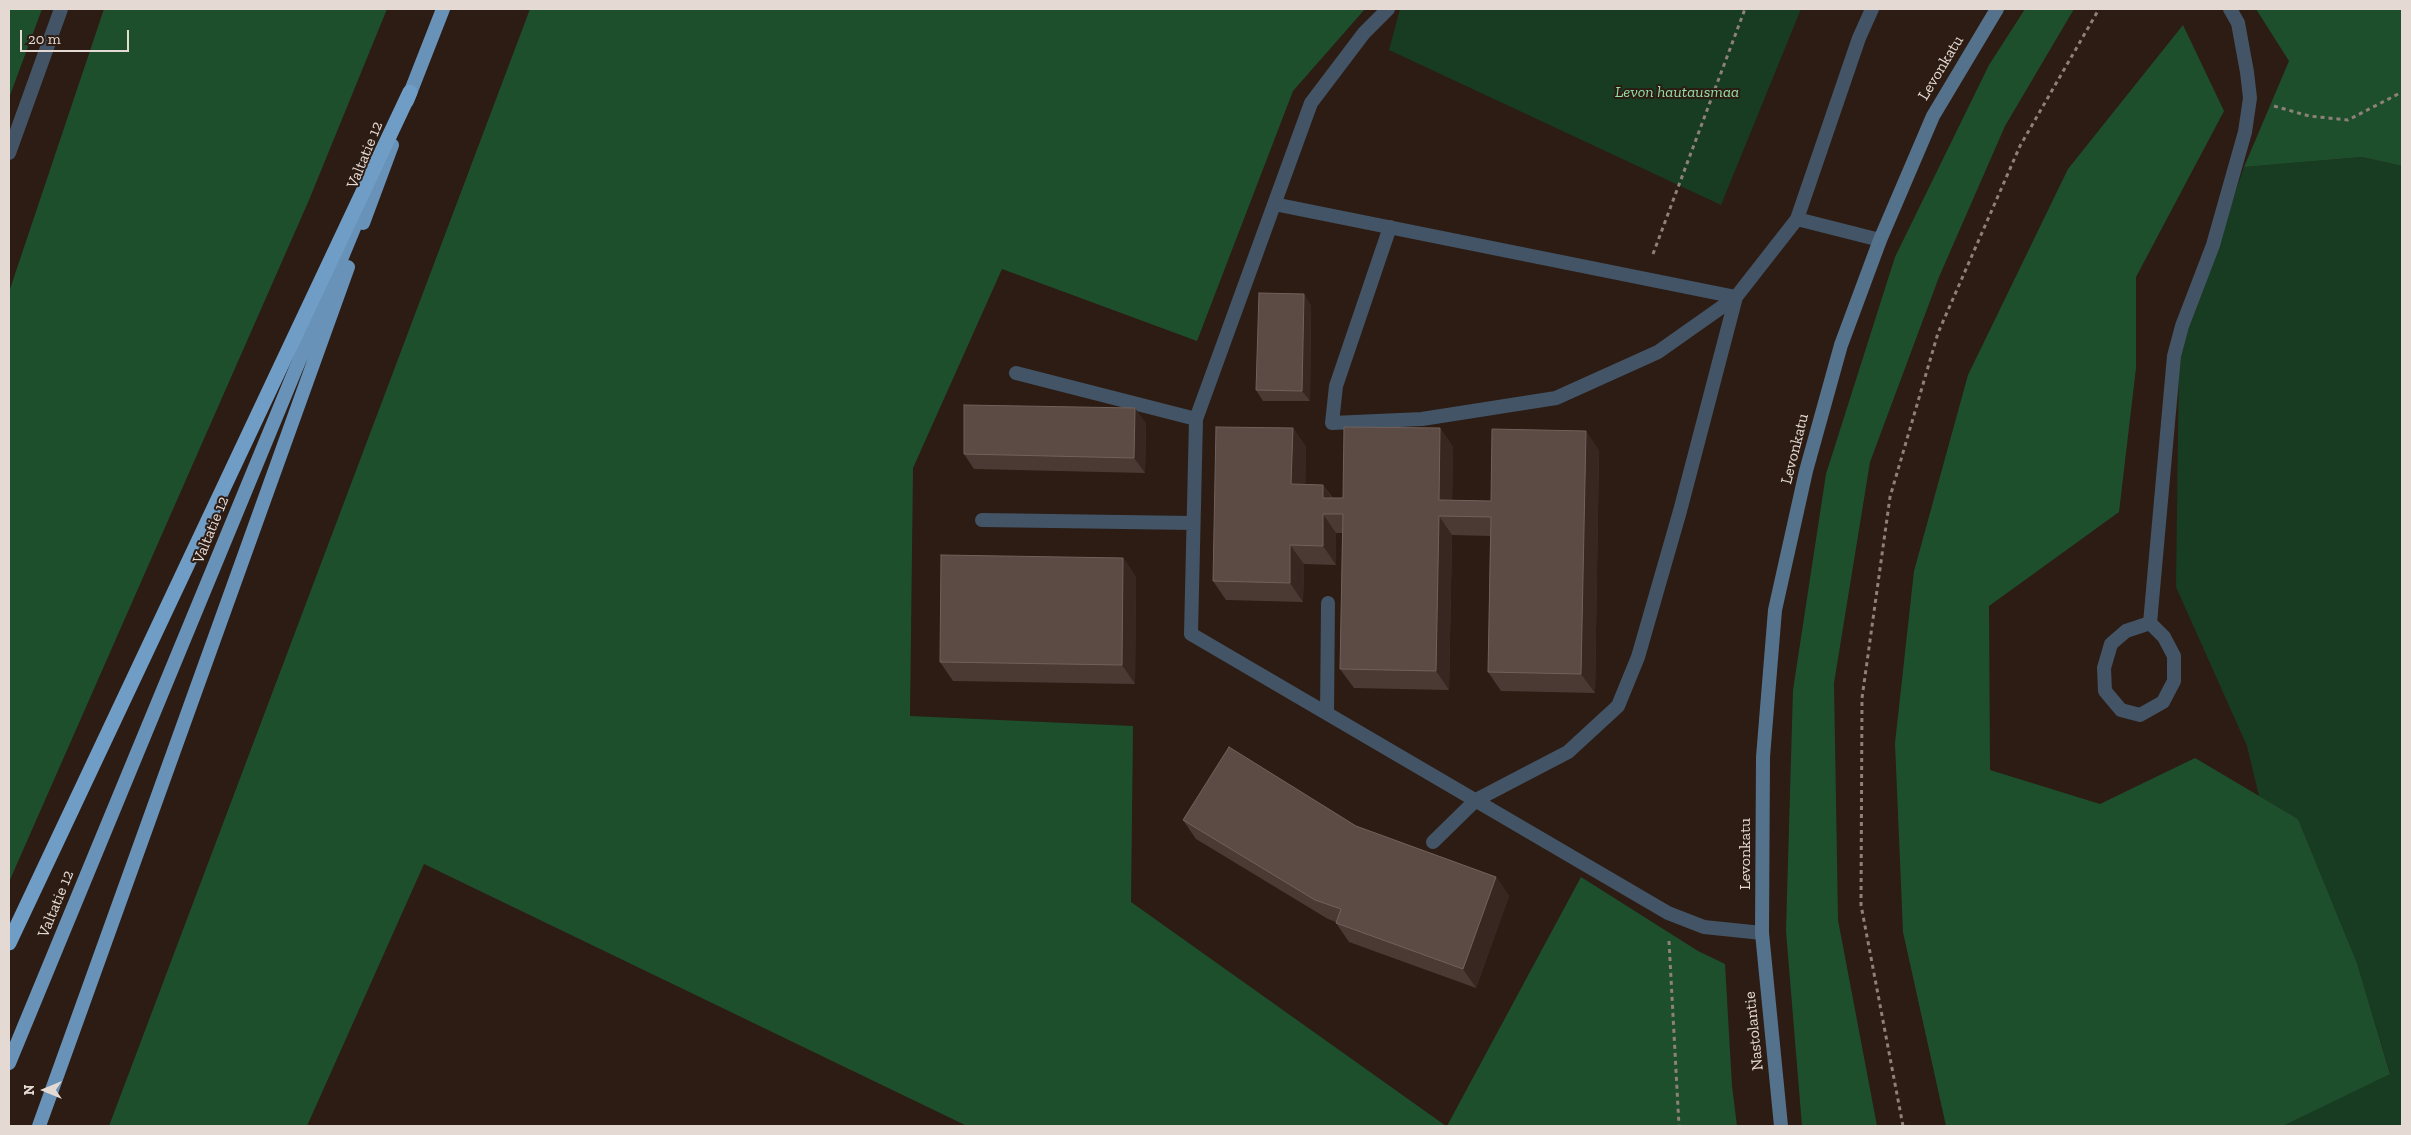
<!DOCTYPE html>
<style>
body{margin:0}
#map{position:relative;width:2411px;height:1135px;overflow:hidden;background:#2c1c13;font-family:"Zilla Slab",serif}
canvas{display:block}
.frame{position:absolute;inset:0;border:10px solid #e4d9d3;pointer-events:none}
.north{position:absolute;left:20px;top:1065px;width:50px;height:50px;-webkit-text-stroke:4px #2c1c13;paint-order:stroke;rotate:270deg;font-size:14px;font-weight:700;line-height:20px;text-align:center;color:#e4d9d3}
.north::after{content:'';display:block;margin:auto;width:18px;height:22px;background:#e4d9d3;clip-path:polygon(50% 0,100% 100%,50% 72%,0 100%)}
.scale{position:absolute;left:20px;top:30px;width:109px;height:22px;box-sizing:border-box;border:2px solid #e4d9d3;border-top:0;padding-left:6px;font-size:15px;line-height:18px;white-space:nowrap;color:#e4d9d3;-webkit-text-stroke:4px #2c1c13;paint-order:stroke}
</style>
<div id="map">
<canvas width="2411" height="1135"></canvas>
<div class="frame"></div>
<div class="north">N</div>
<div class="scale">20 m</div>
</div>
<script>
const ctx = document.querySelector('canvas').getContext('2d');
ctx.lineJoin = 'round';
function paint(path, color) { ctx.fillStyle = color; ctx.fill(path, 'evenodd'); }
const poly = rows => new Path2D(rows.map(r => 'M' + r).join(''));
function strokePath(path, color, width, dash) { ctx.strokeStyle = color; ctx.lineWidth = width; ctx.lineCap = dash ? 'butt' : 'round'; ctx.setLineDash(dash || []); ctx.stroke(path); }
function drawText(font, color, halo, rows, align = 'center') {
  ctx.font = font + ' "Zilla Slab",serif'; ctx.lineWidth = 4; ctx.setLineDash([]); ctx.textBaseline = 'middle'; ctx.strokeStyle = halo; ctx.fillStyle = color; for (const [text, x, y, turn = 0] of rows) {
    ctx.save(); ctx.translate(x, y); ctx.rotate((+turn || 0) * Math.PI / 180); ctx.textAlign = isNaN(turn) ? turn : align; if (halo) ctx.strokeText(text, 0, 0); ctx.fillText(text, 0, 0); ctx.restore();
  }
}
const green = poly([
 [1400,9,1801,9,1721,205,1389,50],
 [2362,157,2402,166,2402,1126,2283,1126,2390,1073,2357,963,2298,819,2259,796,2247,746,2176,587,2179,354,2244,167]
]);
const forest = poly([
 [9,9,42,9,9,98],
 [104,9,387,9,309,200,9,882,9,292],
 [530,9,1365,9,1293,91,1197,341,1002,269,913,468,910,716,1133,726,1131,902,1446,1126,967,1126,424,864,307,1126,109,1126],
 [2025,9,2074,9,2005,126,1939,277,1870,462,1834,683,1838,920,1877,1126,1802,1126,1786,931,1793,690,1826,474,1895,257,1989,65],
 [2256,9,2402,9,2402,166,2362,157,2244,167,2289,61],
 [2183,25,2224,111,2136,277,2136,368,2119,512,1989,606,1990,770,2100,804,2195,758,2298,819,2357,963,2390,1074,2283,1126,1946,1126,1903,932,1895,743,1914,571,1968,375,2068,169],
 [1581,877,1698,951,1725,964,1732,1086,1737,1126,1447,1126]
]);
const path = poly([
 [2274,106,2309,116,2348,120,2402,92],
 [1653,254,1745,9],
 [1669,941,1679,1126],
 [1903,1126,1861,905,1862,698,1890,497,1938,333,2020,146,2099,9]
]);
const service = poly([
 [1388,9,1364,33,1311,103,1196,419,1191,634,1668,913,1704,927,1762,933],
 [1274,204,1736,297],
 [1797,219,1880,240],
 [1390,227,1336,386,1332,423,1422,419,1556,398,1658,352,1736,297],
 [1016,373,1196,419],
 [982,520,1193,523],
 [2150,623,2174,356,2182,326,2213,245,2245,132,2250,98,2247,72,2238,23,2230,9],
 [2150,623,2164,637,2174,656,2174,681,2163,702,2140,715,2121,710,2105,691,2104,668,2111,644,2126,631,2150,623],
 [1327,713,1328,603],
 [1433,842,1476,800,1568,752,1618,706,1638,657,1680,511,1736,297,1797,219,1859,38,1872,9]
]);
const minor = poly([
 [9,153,61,9]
]);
const secondary = poly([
 [1781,1126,1762,933,1763,757,1775,610,1806,471,1841,345,1880,240,1933,116,1997,9]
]);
const trunk = poly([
 [407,101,443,9],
 [363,223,392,145],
 [9,1063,361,211],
 [39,1126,348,267]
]);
const motorway = poly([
 [9,943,410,92]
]);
const wall = poly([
 [1311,305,1310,401,1263,401,1256,390],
 [1146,423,1145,473,974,469,964,454],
 [1293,428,1306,447,1305,484,1323,485,1333,498,1343,498,1440,428,1453,447,1452,501,1491,501,1599,450,1595,693,1501,691,1488,672,1490,536,1452,535,1449,690,1354,688,1340,669,1342,533,1336,533,1336,565,1304,564,1303,602,1226,600,1213,581],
 [1123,558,1136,577,1135,684,953,681,940,662],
 [1183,820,1356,826,1496,877,1509,896,1476,988,1349,942,1336,923,1336,922,1328,919,1196,839]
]);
const shadedWall = poly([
 [1304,294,1311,305,1310,401,1302,391],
 [1135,408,1146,423,1145,473,1134,458],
 [1293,428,1306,447,1305,503,1291,484],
 [1440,428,1453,447,1452,516,1439,500],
 [1586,431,1599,450,1595,693,1581,674],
 [1323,485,1336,504,1323,498],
 [1323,514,1336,533,1336,565,1323,546],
 [1439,516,1452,535,1449,690,1436,671],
 [1290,545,1304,564,1303,602,1290,583],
 [1123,558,1136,577,1135,684,1122,665],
 [1496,877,1509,896,1476,988,1463,969]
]);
const building = poly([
 [1259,293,1304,294,1302,391,1256,390,1259,293],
 [964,405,1135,408,1134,458,964,454,964,405],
 [1216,427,1293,428,1291,484,1323,485,1323,498,1343,498,1344,427,1440,428,1439,500,1491,501,1492,429,1586,431,1581,674,1488,672,1491,517,1439,516,1436,671,1340,669,1343,514,1323,514,1323,546,1290,545,1290,583,1213,581,1216,427],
 [941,555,1123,558,1122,665,940,662,941,555],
 [1229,747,1356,826,1496,877,1463,969,1336,923,1341,909,1315,900,1183,820,1229,747]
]);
const streetNames = [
 ["Levonkatu",1941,68,-59],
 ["Valtatie 12",365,155,-68],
 ["Levonkatu",1795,449,-76],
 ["Valtatie 12",211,530,-68],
 ["Levonkatu",1745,854,-90],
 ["Valtatie 12",56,904,-68],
 ["Nastolantie",1754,1031,-96]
];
const parkNames = [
 ["Levon hautausmaa",1677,92]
];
paint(green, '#173c22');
paint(forest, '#1e4f2d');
strokePath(path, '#8e8179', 3, [4, 4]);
strokePath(service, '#425465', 14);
strokePath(minor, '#425465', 14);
strokePath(secondary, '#55728c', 14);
strokePath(trunk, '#6892b8', 14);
strokePath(motorway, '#6f9dc6', 15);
paint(wall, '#4b3a34');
paint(shadedWall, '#382720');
paint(building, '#5c4b45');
strokePath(building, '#71615b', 1);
drawText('16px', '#e4d9d3', '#2c1c13', streetNames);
drawText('italic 16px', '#94dfa6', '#2c1c13', parkNames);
</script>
